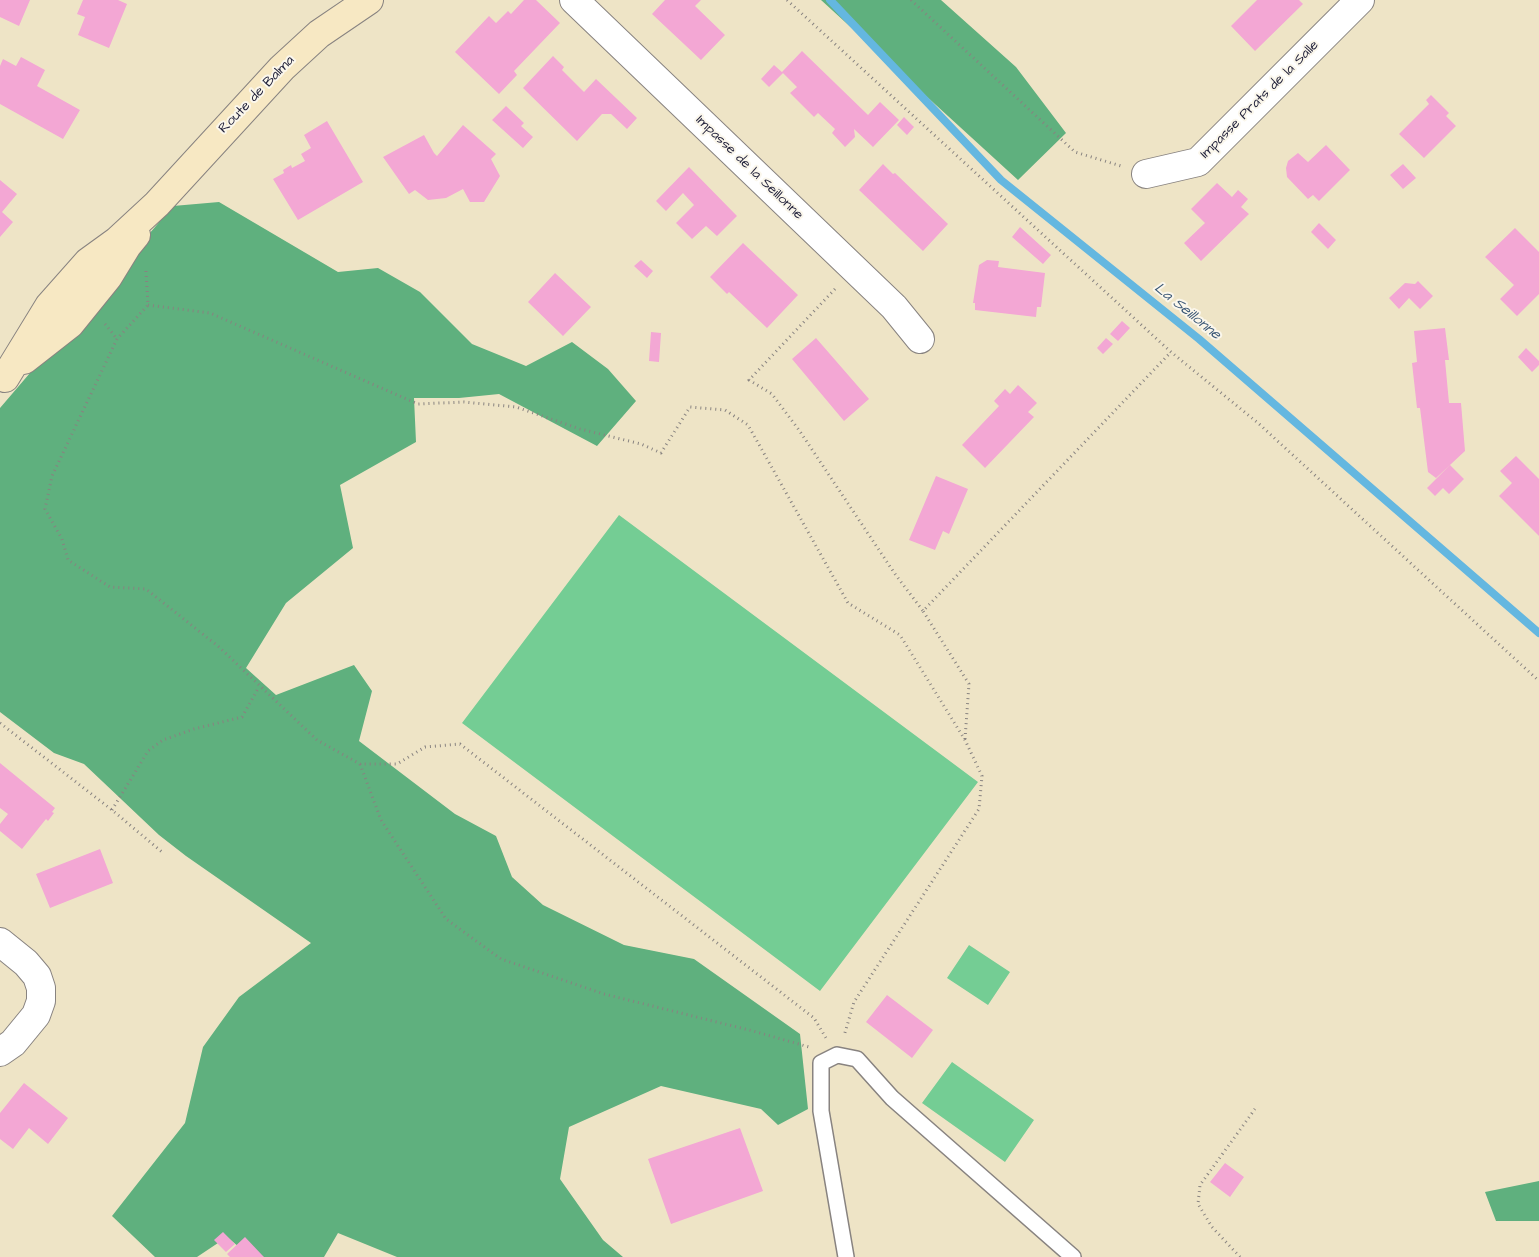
<!DOCTYPE html>
<style>
body{margin:0}
canvas{display:block;background:#eee4c6}
</style>
<canvas width="1539" height="1257"></canvas>
<script>
const ctx = document.querySelector('canvas').getContext('2d');
ctx.lineJoin = 'round';
function paint(path, color) { ctx.fillStyle = color; ctx.fill(path, 'evenodd'); }
const poly = rows => new Path2D(rows.map(r => 'M' + r).join(''));
function strokePath(path, color, width, dash) { ctx.strokeStyle = color; ctx.lineWidth = width; ctx.lineCap = dash ? 'butt' : 'round'; ctx.setLineDash(dash || []); ctx.stroke(path); }
function drawText(font, color, halo, rows, align = 'center') {
  ctx.font = font + ' "Architects Daughter",sans-serif'; ctx.lineWidth = 4; ctx.setLineDash([]); ctx.textBaseline = 'middle'; ctx.strokeStyle = halo; ctx.fillStyle = color; for (const [text, x, y, turn = 0] of rows) {
    ctx.save(); ctx.translate(x, y); ctx.rotate((+turn || 0) * Math.PI / 180); ctx.textAlign = isNaN(turn) ? turn : align; if (halo) ctx.strokeText(text, 0, 0); ctx.fillText(text, 0, 0); ctx.restore();
  }
}
const green = poly([
 [619,515,978,782,820,991,462,723],
 [969,945,1010,972,988,1005,947,978],
 [952,1062,1034,1120,1005,1162,922,1103]
]);
const forest = poly([
 [821,0,941,0,1016,67,1066,133,1018,180],
 [219,202,338,272,378,268,420,292,472,344,526,366,572,342,608,369,636,401,597,446,499,394,459,398,414,398,416,442,340,485,353,548,286,603,246,668,276,695,354,665,372,691,359,741,455,814,496,836,512,877,543,905,624,945,694,959,800,1034,808,1109,778,1125,761,1109,661,1086,569,1127,560,1179,603,1240,623,1257,397,1257,338,1233,324,1257,251,1257,227,1237,197,1257,155,1257,112,1216,185,1123,203,1047,239,997,311,943,186,856,159,835,84,764,54,753,0,712,0,408,173,206],
 [1539,1181,1539,1221,1496,1221,1485,1192]
]);
const stream = poly([
 [830,0,1001,180,1199,339,1539,633]
]);
const building = poly([
 [0,0,30,0,19,26,0,17],
 [83,0,118,0,127,4,109,48,78,35,85,17,77,14],
 [524,0,536,0,560,23,514,71,517,75,499,94,455,52,489,16,496,23,508,11,511,14],
 [665,0,701,0,695,6,725,35,701,60,652,14],
 [1257,0,1299,0,1303,4,1255,51,1231,26],
 [802,51,868,115,880,102,899,120,873,147,854,129,855,137,845,147,832,133,835,129,818,113,814,117,790,93,797,87,782,72],
 [553,56,564,67,562,70,584,92,596,79,637,118,627,129,611,114,602,114,577,141,523,88],
 [21,57,45,70,37,86,80,110,63,139,0,104,0,66,3,59,16,66],
 [774,65,783,73,769,87,761,79],
 [1431,95,1449,113,1446,116,1456,126,1424,158,1399,134,1429,104,1426,100],
 [506,106,524,123,521,126,533,137,523,148,492,120],
 [904,117,914,127,907,135,897,125],
 [327,121,363,182,298,220,273,179,284,173,283,170,291,165,292,168,305,161,301,154,311,148,304,135],
 [463,125,496,154,491,159,500,176,484,202,470,202,463,189,446,198,428,200,415,190,409,194,383,157,424,135,434,153,437,156],
 [1326,145,1350,170,1319,201,1313,195,1308,199,1287,177,1286,168,1288,161,1298,153,1308,162],
 [883,164,893,174,895,173,948,224,923,251,859,190],
 [1403,164,1416,178,1403,189,1390,175],
 [689,167,737,216,717,236,706,226,692,239,676,223,694,205,683,193,666,211,656,201],
 [0,180,17,194,2,212,13,222,0,237],
 [1217,183,1232,197,1238,190,1248,199,1241,207,1249,214,1201,261,1184,243,1205,223,1191,209],
 [1319,223,1336,240,1328,249,1311,232],
 [1020,227,1051,255,1043,264,1012,237],
 [1515,228,1539,252,1539,294,1517,316,1500,299,1514,285,1485,257],
 [743,243,798,295,767,328,729,292,727,294,710,277],
 [641,260,653,271,647,278,634,266],
 [987,260,999,261,998,267,1045,273,1041,307,1037,307,1036,317,975,310,975,303,973,303,979,265],
 [555,273,591,307,563,336,528,302],
 [1418,281,1433,296,1420,309,1409,298,1399,309,1389,298,1405,283,1415,284],
 [1122,321,1130,328,1118,341,1110,334],
 [1445,328,1449,360,1445,360,1449,403,1461,403,1465,451,1436,478,1428,472,1420,408,1417,408,1412,363,1417,362,1414,331],
 [651,332,661,333,659,362,649,361],
 [816,338,869,399,844,421,792,359],
 [1106,338,1113,344,1103,354,1097,348],
 [1526,348,1539,361,1539,365,1532,372,1518,357],
 [1018,385,1037,403,1028,412,1034,417,985,468,962,445,999,406,994,401,1005,389,1010,394],
 [1516,456,1539,479,1539,536,1499,496,1512,483,1500,471],
 [1450,465,1464,479,1449,494,1443,488,1435,496,1427,488],
 [936,476,968,489,949,534,943,531,935,550,909,540],
 [0,763,55,808,52,812,54,813,48,821,46,819,22,849,0,831,0,824,8,814,0,808],
 [100,849,113,883,50,908,36,874],
 [887,995,933,1030,912,1058,866,1022],
 [24,1083,68,1118,48,1144,29,1128,13,1149,0,1139,0,1113],
 [740,1128,763,1191,671,1224,648,1159],
 [1225,1163,1244,1177,1230,1197,1210,1182],
 [223,1232,235,1244,226,1252,214,1240],
 [245,1237,262,1255,264,1257,230,1257,227,1254]
]);
const path = poly([
 [787,0,1171,352,1258,423,1539,681],
 [911,0,1075,152,1121,166],
 [146,271,148,305,117,339,52,476,45,509,62,539,68,560,110,587,146,589,219,647,317,740,360,764,397,764,425,747,460,744,814,1018,826,1038],
 [835,289,749,380,772,394,799,430,895,574,923,611],
 [148,305,210,313,418,404,464,402,516,407,580,429,641,444,661,453,690,407,725,410,748,425,848,603,900,635,965,740,982,776,979,809,854,1002,844,1036],
 [105,324,117,339],
 [0,723,112,810,162,852],
 [965,739,969,684,923,611,1171,352],
 [360,764,381,820,446,919,501,959,604,994,753,1031,809,1047],
 [112,810,148,751,163,740,194,729,242,717,259,687],
 [1240,1257,1212,1227,1198,1204,1200,1185,1255,1109]
]);
const lane = poly([
 [846,1257,821,1111,821,1063,837,1055,857,1059,892,1098,1073,1257]
]);
const street = poly([
 [574,0,894,307,920,339],
 [1146,174,1198,162,1360,0],
 [0,942,26,963,37,976,41,988,41,1001,36,1015,13,1043,0,1052]
]);
const secondary = poly([
 [24,360,70,324,108,277,127,246,136,235],
 [5,378,49,306,88,262,117,241,157,204,282,68,319,34,369,0]
]);
const streetNames = [
 ["Route de Balma",257,95,-46],
 ["Impasse Prats de la Salle",1260,100,-45],
 ["Impasse de la Seillonne",749,168,44]
];
const waterNames = [
 ["La Seillonne",1187,312,39]
];
paint(green, '#74cd94');
paint(forest, '#5fb07e');
strokePath(stream, '#64b7e0', 8);
paint(building, '#f3a7d4');
strokePath(lane, '#888380', 18);
strokePath(street, '#888380', 30);
strokePath(secondary, '#888380', 30);
strokePath(path, '#888380', 3, [1, 4]);
strokePath(lane, '#fff', 15);
strokePath(street, '#fff', 28);
strokePath(secondary, '#f7e8c3', 28);
drawText('14px', '#22223b', '#fbf7ec', streetNames);
drawText('italic 15px', '#395675', '#fbf7ec', waterNames);
</script>
